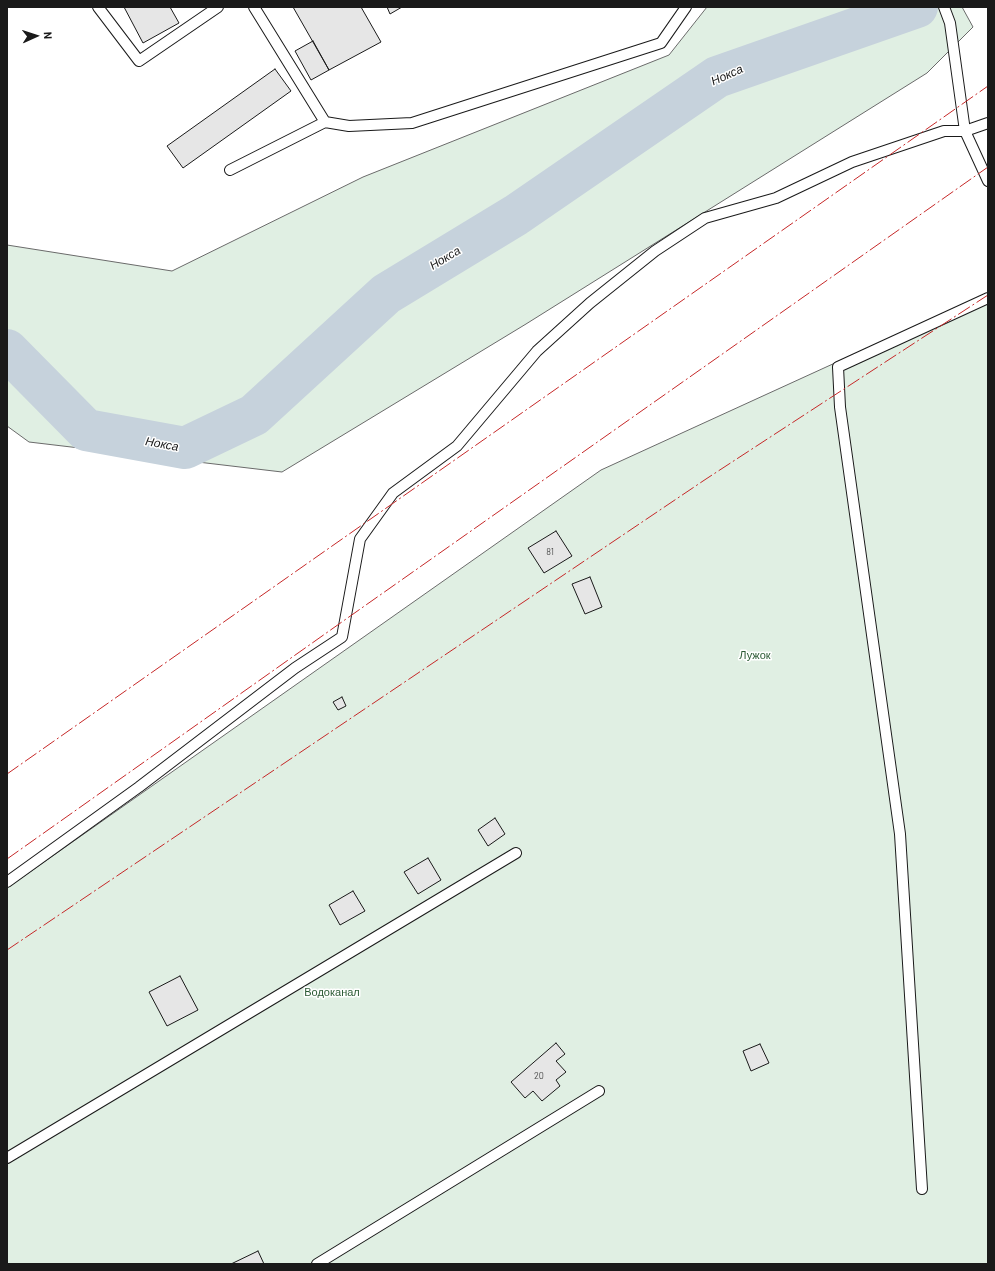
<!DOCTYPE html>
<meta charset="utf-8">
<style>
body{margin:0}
#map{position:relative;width:995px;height:1271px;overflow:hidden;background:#fff;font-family:Barlow,sans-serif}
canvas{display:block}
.frame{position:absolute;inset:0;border:8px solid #1a1a1a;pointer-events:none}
.north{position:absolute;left:16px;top:16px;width:40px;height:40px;-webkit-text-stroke:3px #fff;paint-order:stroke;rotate:87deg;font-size:11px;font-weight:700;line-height:16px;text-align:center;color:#1a1a1a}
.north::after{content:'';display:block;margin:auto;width:14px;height:18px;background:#1a1a1a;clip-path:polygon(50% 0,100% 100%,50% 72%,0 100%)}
</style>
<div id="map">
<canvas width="995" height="1271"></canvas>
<div class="frame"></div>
<div class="north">N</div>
</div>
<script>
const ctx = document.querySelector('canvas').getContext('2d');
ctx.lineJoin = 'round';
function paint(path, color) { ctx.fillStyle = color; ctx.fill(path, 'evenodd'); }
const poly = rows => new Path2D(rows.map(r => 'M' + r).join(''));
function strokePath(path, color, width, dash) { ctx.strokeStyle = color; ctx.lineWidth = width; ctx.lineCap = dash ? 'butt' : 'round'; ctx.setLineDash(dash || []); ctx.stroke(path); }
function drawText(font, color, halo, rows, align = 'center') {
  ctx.font = font + ' Barlow,sans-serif'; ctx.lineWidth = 3; ctx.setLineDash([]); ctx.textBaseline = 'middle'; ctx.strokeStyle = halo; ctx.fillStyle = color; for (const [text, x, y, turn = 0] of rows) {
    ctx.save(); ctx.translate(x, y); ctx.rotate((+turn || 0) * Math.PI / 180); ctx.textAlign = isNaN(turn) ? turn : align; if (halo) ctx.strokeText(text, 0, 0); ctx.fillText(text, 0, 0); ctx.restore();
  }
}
const green = poly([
 [707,7,962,7,973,27,927,73,526,324,282,472,29,442,7,426,7,245,172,271,363,177,669,55,707,7],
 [988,293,988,1264,7,1264,7,888,601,470,988,293]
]);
const river = poly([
 [7,350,86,430,185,448,254,415,386,294,516,215,717,77,917,7]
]);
const building = poly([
 [124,7,170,7,179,23,143,43,124,7],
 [293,7,361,7,381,42,329,70,293,7],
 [387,7,402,7,390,14,387,7],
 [313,41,329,70,311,80,295,51,313,41],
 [275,69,291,91,183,168,167,146,275,69],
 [556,531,572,556,544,573,528,548,556,531],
 [590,577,602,607,585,614,572,584,590,577],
 [342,697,346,706,338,710,333,702,342,697],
 [495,818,505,834,488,846,478,830,495,818],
 [428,858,441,880,418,894,404,872,428,858],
 [353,891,365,911,340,925,329,905,353,891],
 [180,976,198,1010,167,1026,149,992,180,976],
 [556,1043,565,1054,556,1061,566,1072,556,1080,560,1086,542,1101,533,1091,525,1098,511,1082,556,1043],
 [760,1044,769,1063,751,1071,743,1051,760,1044],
 [258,1251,264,1264,231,1264,258,1251]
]);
const lane = poly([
 [98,7,139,61,218,7],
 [254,7,325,122],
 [988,123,965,131,988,181],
 [230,170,325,122,349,126,412,123,661,43,686,7],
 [7,882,139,787,295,668,342,637,360,539,393,493,457,446,537,351,590,303,655,251,705,218,776,198,852,162,944,131,965,131,950,23,944,7],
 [7,1158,516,853],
 [922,1189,900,834,840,407,838,367,988,298],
 [317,1264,599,1091]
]);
const power = poly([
 [7,774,988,86],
 [7,859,356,612,988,167],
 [7,950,706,479,988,295]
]);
const numberNames = [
 ["81",550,552],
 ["20",539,1076]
];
const parkNames = [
 ["Лужок",755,655],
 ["Водоканал",332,992]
];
const waterNames = [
 ["Нокса",727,75,-24],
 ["Нокса",445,258,-31],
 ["Нокса",162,444,10]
];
paint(green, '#e0efe3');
strokePath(green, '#6a6a6a', 1);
strokePath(river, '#c6d2dc', 42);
paint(building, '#e6e6e6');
strokePath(building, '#1a1a1a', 1);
strokePath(lane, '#1a1a1a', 12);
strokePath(lane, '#fff', 10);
strokePath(power, '#c62828', 1, [14, 3, 2, 3]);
drawText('9px', '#4d4d4d', null, numberNames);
drawText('11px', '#2b5a34', '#fff', parkNames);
drawText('italic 12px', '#1a1a1a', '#fff', waterNames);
</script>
